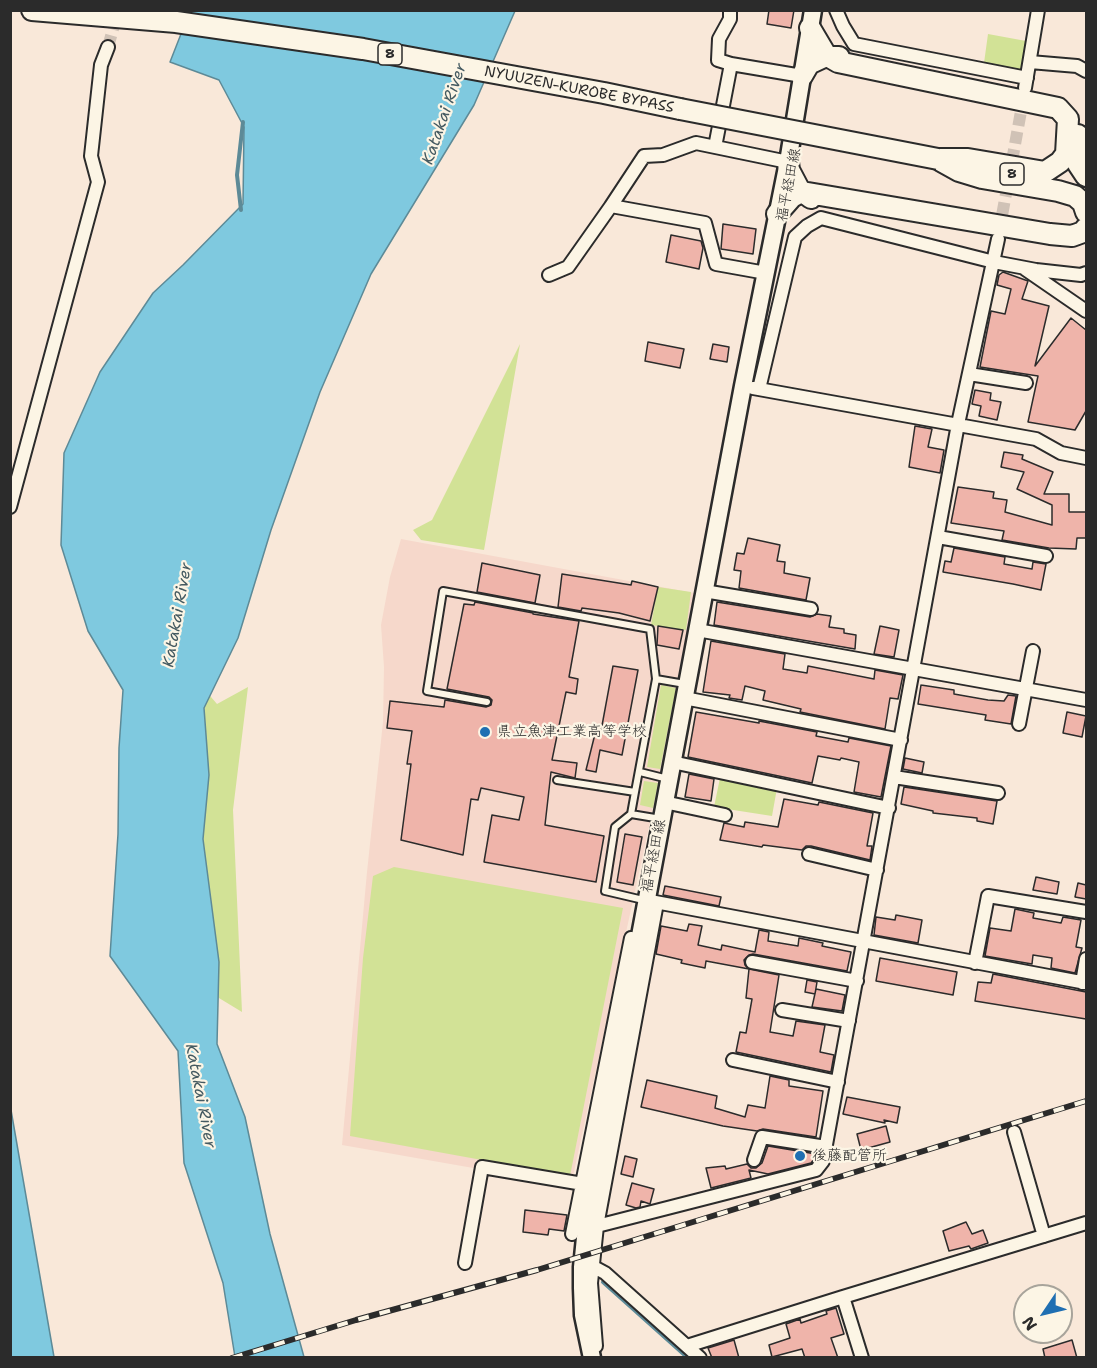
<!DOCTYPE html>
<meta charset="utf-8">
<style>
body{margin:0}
#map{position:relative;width:1097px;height:1368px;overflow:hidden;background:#f9e8d9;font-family:"Shantell Sans",sans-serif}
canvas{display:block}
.frame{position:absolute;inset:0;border:12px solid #2b2b2b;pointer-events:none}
.north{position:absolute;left:1013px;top:1284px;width:60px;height:60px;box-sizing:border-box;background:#fcf5e5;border:2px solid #a8a49b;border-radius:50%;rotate:235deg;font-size:16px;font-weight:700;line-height:24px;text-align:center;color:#2b2b2b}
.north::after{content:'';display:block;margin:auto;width:21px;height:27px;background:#1f6fb2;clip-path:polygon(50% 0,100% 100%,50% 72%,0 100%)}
</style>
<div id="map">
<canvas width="1097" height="1368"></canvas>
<div class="frame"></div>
<div class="north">N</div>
</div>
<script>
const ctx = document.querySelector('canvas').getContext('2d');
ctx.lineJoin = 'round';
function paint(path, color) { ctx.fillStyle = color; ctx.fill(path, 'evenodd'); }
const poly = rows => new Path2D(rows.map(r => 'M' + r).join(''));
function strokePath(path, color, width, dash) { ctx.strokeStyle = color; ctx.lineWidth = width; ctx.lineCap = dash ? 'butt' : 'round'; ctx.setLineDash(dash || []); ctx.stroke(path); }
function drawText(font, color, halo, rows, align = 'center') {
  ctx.font = font + ' "Shantell Sans","Klee One",sans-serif'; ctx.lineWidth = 4.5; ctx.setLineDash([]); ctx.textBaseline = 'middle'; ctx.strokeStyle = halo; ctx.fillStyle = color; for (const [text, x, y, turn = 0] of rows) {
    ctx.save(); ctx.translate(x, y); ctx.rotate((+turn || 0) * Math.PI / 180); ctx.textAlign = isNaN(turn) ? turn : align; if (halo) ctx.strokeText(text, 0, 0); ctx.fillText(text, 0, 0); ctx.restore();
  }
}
const built = poly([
 [401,539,694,593,650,822,572,1181,479,1169,342,1145,367,872,383,722,384,667,381,625,390,577]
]);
const green = poly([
 [988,34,1026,41,1021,71,984,63],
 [520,344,484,550,421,540,413,530,432,520],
 [658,587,691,592,686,630,651,625],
 [194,677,217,704,248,687,233,810,242,1012,186,978],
 [661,685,676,688,660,769,647,767],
 [720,778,777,788,772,816,714,807],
 [644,781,658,783,653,808,640,805],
 [394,867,623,908,570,1176,350,1136,363,958,373,876]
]);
const water = poly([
 [190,11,515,11,474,105,371,274,320,392,271,530,238,638,204,708,209,775,203,839,219,962,217,1044,245,1117,270,1234,304,1357,235,1357,223,1283,184,1163,178,1051,110,956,118,834,119,748,123,690,88,631,61,545,64,453,100,372,153,293,183,265,243,204,244,127,219,80,170,62,190,11],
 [10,1110,11,1110,54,1357,11,1357,10,1110]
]);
const stream = poly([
 [241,210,237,175,243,122],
 [603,1282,688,1358]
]);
const building = poly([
 [769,10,794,10,791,28,767,24,769,10],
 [723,224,756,229,753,254,721,249,723,224],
 [671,235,701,241,703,248,699,269,666,262,671,235],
 [1003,272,1028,281,1022,299,1049,306,1035,366,1071,318,1086,330,1086,411,1075,430,1028,422,1038,376,980,367,991,311,1005,314,1011,289,997,285,999,275,1003,272],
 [648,342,684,349,680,368,645,361,648,342],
 [713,344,729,347,727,362,710,359,713,344],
 [975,390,991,393,990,400,1001,402,997,420,979,416,981,406,972,404,975,390],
 [915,426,932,429,928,447,944,450,940,473,909,467,915,426],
 [1004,452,1023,455,1022,459,1053,472,1044,494,1069,494,1069,512,1086,512,1086,538,1077,538,1076,549,1049,548,1002,540,1004,531,951,523,958,487,994,492,993,498,1007,500,1005,512,1052,525,1052,505,1017,489,1024,472,1001,467,1004,452],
 [748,538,780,545,777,561,785,562,784,573,810,578,806,600,739,588,741,571,734,570,737,553,744,554,748,538],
 [954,548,1005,557,1004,564,1032,569,1033,562,1046,564,1041,590,1013,584,943,572,945,561,951,562,954,548],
 [482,563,540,575,535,603,477,592,482,563],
 [562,574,631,585,632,581,658,587,650,621,619,613,582,608,581,611,558,607,562,574],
 [475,602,533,613,533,614,579,621,569,677,578,679,576,694,566,692,552,760,577,763,575,778,551,772,545,825,604,836,596,882,484,862,492,815,519,820,524,797,481,788,478,800,471,799,463,855,401,840,411,764,407,764,412,731,387,728,390,701,444,707,445,700,486,707,491,705,492,700,489,697,447,689,464,604,474,605,475,602],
 [717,602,810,617,817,614,831,616,829,627,844,629,844,633,856,635,855,649,714,625,717,602],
 [658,626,683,630,679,649,657,645,658,626],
 [880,626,899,630,894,657,874,654,880,626],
 [711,641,785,654,783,669,807,673,808,666,874,679,875,670,903,675,898,699,890,698,885,729,800,712,801,709,763,700,765,691,745,686,742,700,729,698,730,695,703,692,711,641],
 [613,666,638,670,622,755,600,750,596,772,586,770,596,730,601,731,613,666],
 [921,685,954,690,954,694,988,700,1004,701,1008,695,1016,696,1011,724,985,720,986,715,918,704,921,685],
 [696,712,759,723,759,721,817,732,816,736,848,742,849,738,891,746,881,797,854,792,859,762,841,758,840,760,818,756,812,783,688,757,696,712],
 [1067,712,1086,716,1082,737,1063,733,1067,712],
 [905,758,924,762,922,773,903,769,905,758],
 [689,774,714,779,711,801,685,797,689,774],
 [904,787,997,801,993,824,977,821,977,818,933,813,933,811,901,804,904,787],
 [784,799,818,805,819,802,873,813,867,846,872,846,870,860,811,846,806,846,802,850,763,845,762,847,720,840,724,823,744,827,745,822,778,827,784,799],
 [625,834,642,837,633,885,617,882,625,834],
 [1036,877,1059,882,1057,894,1033,890,1036,877],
 [1078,883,1086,885,1086,899,1075,897,1078,883],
 [665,886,721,897,719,906,663,895,665,886],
 [1015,909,1034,913,1033,918,1061,923,1063,917,1081,920,1076,947,1082,948,1075,973,1051,968,1052,958,1033,955,1032,964,985,956,990,928,1011,931,1015,909],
 [896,915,922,920,918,943,874,935,876,917,895,920,896,915],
 [689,924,702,926,698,945,721,950,722,945,755,952,759,930,769,932,768,941,798,946,799,938,823,943,822,946,851,952,847,971,753,954,749,955,744,960,745,965,749,969,706,961,705,968,681,963,682,960,656,954,661,926,687,931,689,924],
 [880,958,957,972,953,995,876,981,880,958],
 [749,969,779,975,770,1032,793,1036,796,1021,825,1025,820,1052,834,1055,831,1072,736,1052,740,1032,746,1033,752,999,746,998,749,969],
 [993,974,1086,992,1086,1019,975,1001,978,982,991,983,993,974],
 [807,980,817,982,815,994,805,992,807,980],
 [816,989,845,995,842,1011,812,1007,816,989],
 [770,1076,789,1080,789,1086,823,1091,816,1137,763,1129,757,1131,723,1126,641,1107,647,1080,717,1096,715,1108,745,1117,748,1105,765,1108,770,1076],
 [847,1097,900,1107,897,1123,884,1120,885,1123,843,1114,847,1097],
 [886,1126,890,1142,861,1150,857,1134,886,1126],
 [768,1146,816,1154,815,1158,811,1163,768,1174,749,1170,751,1178,711,1188,706,1168,725,1166,726,1169,747,1164,751,1168,756,1168,762,1163,768,1146],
 [625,1156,637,1159,633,1177,621,1174,625,1156],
 [632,1183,654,1189,650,1204,641,1201,640,1207,636,1208,626,1205,632,1183],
 [525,1210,567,1215,564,1231,549,1229,548,1235,523,1232,525,1210],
 [966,1222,972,1234,983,1230,988,1243,971,1249,969,1246,949,1251,943,1231,966,1222],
 [836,1308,844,1334,831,1338,838,1358,805,1358,802,1349,772,1357,769,1345,790,1338,786,1324,800,1319,801,1323,827,1314,826,1311,836,1308],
 [734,1340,739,1358,712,1358,708,1348,734,1340],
 [1072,1340,1077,1358,1045,1358,1043,1349,1072,1340]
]);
const minorTunnel = poly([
 [108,47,118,11],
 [999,232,1024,95]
]);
const service = poly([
 [487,702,427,691,443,591,650,629,656,679],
 [640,772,668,779],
 [557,780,635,792],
 [631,814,615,827,605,891,639,899],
 [661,819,631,814,635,792,656,679,685,684]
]);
const minor = poly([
 [730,10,730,19,719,39,718,60,731,64],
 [836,10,843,26,854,44,1027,78],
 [1030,62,1077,66,1086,71],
 [1025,88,1038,10],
 [715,147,731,64,802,76],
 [611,206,644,156,663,155,696,143,788,162],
 [1025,269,1086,311],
 [549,275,568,267,611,206,705,223,716,264,766,273],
 [969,374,1026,383],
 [753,388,1036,439,1061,453,1086,458],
 [759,389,795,237,807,226,821,218,994,262,1036,270,1081,275,1086,273],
 [10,507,98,182,91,156,101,65,108,47],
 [938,537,1046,556],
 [704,591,811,609],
 [697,630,1086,700],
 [684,698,901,740],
 [1019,724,1033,651],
 [672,762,889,808],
 [894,777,998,793],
 [664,802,725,815],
 [809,854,877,870],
 [650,901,1086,983],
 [752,962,857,981],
 [975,963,988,896,1086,912],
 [1082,983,1086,959],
 [782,1010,849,1021],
 [733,1060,838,1082],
 [1014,1132,1044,1236],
 [754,1160,762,1137,826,1147],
 [597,1226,816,1170,823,1161,958,424,998,239],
 [572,1234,631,938],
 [465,1263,482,1167,583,1184],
 [592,1266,605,1273,700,1358],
 [596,1346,591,1283,597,1226,657,903],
 [687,1346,843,1297],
 [862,1358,843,1297,1086,1223]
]);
const secondary = poly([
 [592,1358,583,1315,582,1288,582,1267,588,1208,607,1112,743,386,788,162,813,10]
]);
const trunk = poly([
 [32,10,176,22,363,49,604,93,680,109],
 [810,28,826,55,838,62,1058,108,1068,119,1066,154,1060,162,1045,172,968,159,938,159],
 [802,76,809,64,824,57,839,57],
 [1078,135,1078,164,1086,176],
 [941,161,959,171,982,178,1058,191,1075,196,1083,203,1086,212],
 [788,162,789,170,799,189,811,198],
 [777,214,792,197,799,193,808,193,1050,234,1072,236,1083,232,1086,228]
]);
const rail = poly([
 [232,1358,356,1320,537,1270,1086,1101]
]);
const trunkBridge = poly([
 [680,109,938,159]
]);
const markers = [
 [485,732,6,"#1f6fb2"],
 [800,1156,6,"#1f6fb2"]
];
const shields = [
 [390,54,24],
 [1012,174,24]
];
const shieldNames = [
 ["8",390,54],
 ["8",1012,174]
];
const streetNames = [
 ["NYUUZEN-KUROBE BYPASS",579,90,11],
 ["福平経田線",789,185,-79],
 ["福平経田線",654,856,-79]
];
const poiNames = [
 ["県立魚津工業高等学校",497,732],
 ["後藤配管所",812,1156]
];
const waterNames = [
 ["Katakai River",445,114,-71],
 ["Katakai River",178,615,-80],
 ["Katakai River",200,1096,79]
];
paint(built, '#f6d8cb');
paint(green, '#d2e296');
paint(water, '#7fc9df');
strokePath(water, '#5d8a97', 1.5);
strokePath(stream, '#5d8a97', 4);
paint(building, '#efb4aa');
strokePath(building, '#2b2b2b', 1.5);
strokePath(minorTunnel, '#d0c2b6', 12, [12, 6]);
strokePath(service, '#2b2b2b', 10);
strokePath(minor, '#2b2b2b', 16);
strokePath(secondary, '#2b2b2b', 21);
strokePath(trunk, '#2b2b2b', 24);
strokePath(service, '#fcf5e5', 6);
strokePath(minor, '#fcf5e5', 12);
strokePath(secondary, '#fcf5e5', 16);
strokePath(trunk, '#fcf5e5', 20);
strokePath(rail, '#2b2b2b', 6);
strokePath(rail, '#fcf5e5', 4, [11]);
strokePath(trunkBridge, '#2b2b2b', 24, []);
strokePath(trunkBridge, '#fcf5e5', 20);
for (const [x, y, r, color] of markers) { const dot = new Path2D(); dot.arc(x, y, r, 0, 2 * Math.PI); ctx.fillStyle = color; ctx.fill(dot); strokePath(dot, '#fcf5e5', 2); }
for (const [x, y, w] of shields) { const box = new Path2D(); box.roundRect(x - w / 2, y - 11, w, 22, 4.5); ctx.fillStyle = '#fcf5e5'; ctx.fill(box); strokePath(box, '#2b2b2b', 1.5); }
drawText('bold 14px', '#2b2b2b', null, shieldNames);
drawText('15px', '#2b2b2b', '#fcf5e5', streetNames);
drawText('15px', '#2b2b2b', '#fcf5e5', poiNames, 'left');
drawText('italic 16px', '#445a61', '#fcf5e5', waterNames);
</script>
